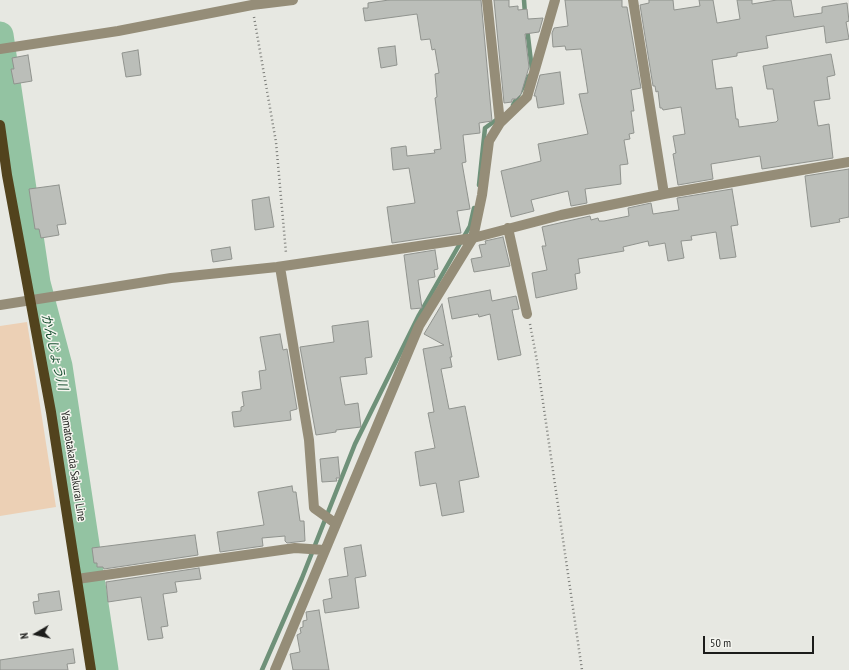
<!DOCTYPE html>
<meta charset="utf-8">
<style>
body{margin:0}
#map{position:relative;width:849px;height:670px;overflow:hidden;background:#e7e8e2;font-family:"PT Sans Narrow",sans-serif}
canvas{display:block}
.north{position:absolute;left:16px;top:614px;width:40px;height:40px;-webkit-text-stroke:3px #f4f5ef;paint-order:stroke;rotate:261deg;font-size:11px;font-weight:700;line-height:16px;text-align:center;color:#1c1c1a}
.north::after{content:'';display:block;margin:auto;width:14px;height:18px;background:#1c1c1a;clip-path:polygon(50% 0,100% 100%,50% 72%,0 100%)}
.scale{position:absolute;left:703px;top:636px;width:111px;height:18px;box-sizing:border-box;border:2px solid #1c1c1a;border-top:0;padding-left:5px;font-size:12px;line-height:14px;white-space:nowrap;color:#1c1c1a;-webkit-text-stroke:3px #f4f5ef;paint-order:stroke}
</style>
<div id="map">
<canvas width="849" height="670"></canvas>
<div class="north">N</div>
<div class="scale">50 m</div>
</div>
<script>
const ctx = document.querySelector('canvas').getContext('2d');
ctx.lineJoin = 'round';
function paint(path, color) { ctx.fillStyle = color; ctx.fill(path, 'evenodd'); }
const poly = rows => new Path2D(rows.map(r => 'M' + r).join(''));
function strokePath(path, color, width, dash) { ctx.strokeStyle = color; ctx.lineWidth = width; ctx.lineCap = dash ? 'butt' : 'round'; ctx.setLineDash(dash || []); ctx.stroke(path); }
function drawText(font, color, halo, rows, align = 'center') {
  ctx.font = font + ' "PT Sans Narrow","Noto Sans JP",sans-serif'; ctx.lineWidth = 3; ctx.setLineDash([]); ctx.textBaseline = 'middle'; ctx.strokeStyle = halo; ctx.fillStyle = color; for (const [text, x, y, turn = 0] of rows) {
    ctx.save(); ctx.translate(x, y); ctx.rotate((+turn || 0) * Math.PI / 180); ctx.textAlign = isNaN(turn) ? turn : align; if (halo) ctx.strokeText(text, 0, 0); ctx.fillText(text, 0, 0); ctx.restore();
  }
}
const green = poly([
 [27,322,56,507,0,516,0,326]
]);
const stream = poly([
 [524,0,525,14],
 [527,28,532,70],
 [513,105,529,76],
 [479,185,485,128,499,118],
 [262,670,302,578,355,444,419,315,470,226,474,208]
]);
const river = poly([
 [0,35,37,283,59,366,105,670]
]);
const building = poly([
 [389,0,481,0,492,121,479,123,480,133,463,135,466,162,462,163,470,209,457,211,461,233,392,243,387,207,415,203,409,168,393,170,391,148,406,146,407,156,435,153,434,150,441,149,435,98,437,97,435,74,439,73,435,49,432,50,430,39,421,40,417,14,365,21,363,8,368,8,368,3,389,0],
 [494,0,509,0,509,7,518,6,518,10,527,9,528,19,543,18,539,32,525,34,529,67,521,94,516,99,512,99,512,102,504,103,494,0],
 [565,0,622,0,622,7,627,7,641,88,631,90,634,111,631,111,634,133,629,134,630,139,624,140,628,164,620,165,621,184,585,189,587,203,571,206,568,191,531,200,534,211,511,217,501,171,541,161,538,144,588,134,579,94,588,93,581,49,566,50,565,46,553,47,552,33,554,28,568,26,565,0],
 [649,0,673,0,674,10,700,6,699,0,713,0,717,23,740,19,737,0,752,0,752,4,777,0,791,0,794,17,822,13,822,7,847,3,849,21,846,22,849,39,826,43,824,26,766,36,768,48,737,53,737,56,712,60,716,89,732,87,736,119,738,119,739,127,776,122,778,120,773,89,767,89,763,66,831,54,835,75,827,77,830,99,814,101,818,126,829,124,833,158,762,169,760,156,711,164,713,179,678,185,673,154,676,153,673,136,685,134,681,107,663,110,662,108,660,108,658,91,656,92,655,86,653,86,640,5,649,3,649,0],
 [395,46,397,65,381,68,378,48,395,46],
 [138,50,141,75,126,77,122,53,138,50],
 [28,55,32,81,14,84,11,69,14,69,12,58,28,55],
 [560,72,564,104,538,108,536,96,534,96,540,75,560,72],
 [849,169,849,217,839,219,840,222,811,227,805,176,849,169],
 [59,185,66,224,57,225,59,235,41,238,39,229,35,229,29,189,59,185],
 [732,189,738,225,731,226,736,257,720,259,716,232,691,236,692,240,681,241,684,258,668,261,665,243,649,246,648,241,623,247,624,251,578,259,580,273,575,274,577,289,536,298,532,273,547,270,542,246,546,246,542,227,590,216,591,220,598,218,599,221,604,221,629,216,628,208,651,203,653,214,679,210,677,198,732,189],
 [269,197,274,227,255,230,252,200,269,197],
 [503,237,510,266,474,272,471,259,482,257,479,245,486,244,485,241,503,237],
 [230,247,232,259,213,262,211,250,230,247],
 [435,250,438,269,434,270,435,277,418,280,422,308,411,309,404,255,435,250],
 [490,290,492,301,516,296,519,309,512,310,521,355,498,360,490,314,479,317,478,314,452,319,448,298,490,290],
 [442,304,452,357,450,357,452,367,441,369,449,409,465,406,479,477,459,481,464,512,442,516,436,483,420,486,415,452,435,448,428,413,434,412,423,349,444,345,424,334,442,304],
 [368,321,372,357,365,358,367,374,340,377,345,405,358,403,361,427,336,430,336,432,316,435,300,347,334,342,332,326,368,321],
 [280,334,283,350,287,349,297,409,290,411,291,420,234,427,232,412,241,411,241,407,244,406,242,392,261,389,259,371,266,370,260,337,280,334],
 [338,457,340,478,336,478,337,481,322,482,320,459,338,457],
 [292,486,293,492,296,492,300,521,304,521,305,541,287,543,285,541,285,536,262,538,263,546,220,552,217,532,264,525,258,492,292,486],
 [195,535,198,555,104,569,103,567,97,567,97,563,94,563,92,548,195,535],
 [361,545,366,576,355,578,359,608,325,613,323,600,332,598,329,579,348,576,344,548,361,545],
 [199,568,201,579,175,582,177,592,163,594,168,626,161,627,163,638,148,640,141,597,108,602,106,582,199,568],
 [59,591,62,610,35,614,33,602,39,601,38,594,59,591],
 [319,610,329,670,293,670,290,654,300,652,297,635,301,633,300,628,303,627,303,621,307,620,306,612,319,610],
 [73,649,75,663,67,664,68,670,0,670,0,660,73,649]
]);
const path = poly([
 [254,17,276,142,286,253],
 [530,324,537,361,582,670]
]);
const minor = poly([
 [487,0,500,123],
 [633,0,664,194],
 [0,49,118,31,252,5,293,0],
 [508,228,527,314],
 [280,267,309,440,314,508,335,523],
 [0,305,171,278,277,267,473,238,561,215,664,194,849,162],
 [77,579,295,548,324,550],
 [275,670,419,326,473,238,482,195,489,141,500,123,527,97,555,0]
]);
const major = poly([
 [0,125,7,175,51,412,91,670]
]);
const streetNames = [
 ["Yamatotakada Sakurai Line",73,466,81]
];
const waterNames = [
 ["かんじょう川",54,352,77]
];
paint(green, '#ecd0b5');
strokePath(stream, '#6f9179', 4.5);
strokePath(river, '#93c3a2', 27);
paint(building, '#bbbeb9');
strokePath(building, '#90938e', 1);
strokePath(path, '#7c7d79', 2.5, [1, 3]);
strokePath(minor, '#958d78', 10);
strokePath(major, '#52431d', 10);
drawText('12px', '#1c1c1a', '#f4f5ef', streetNames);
drawText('italic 13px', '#174f30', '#f4f5ef', waterNames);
</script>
